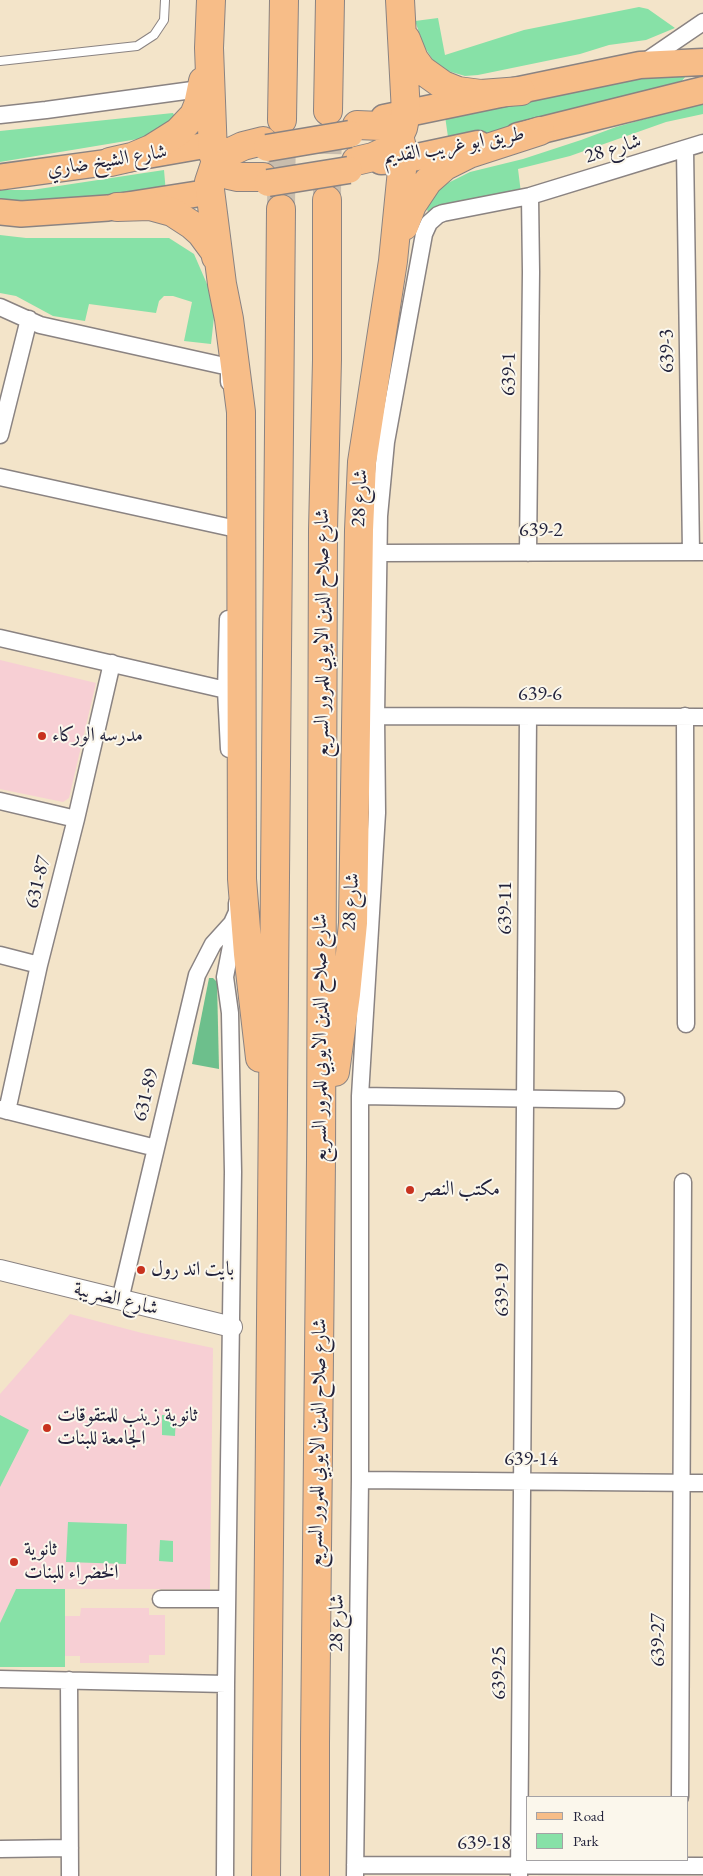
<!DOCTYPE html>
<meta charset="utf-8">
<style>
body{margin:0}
#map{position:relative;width:703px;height:1876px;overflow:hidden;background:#f3e4c9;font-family:"EB Garamond",serif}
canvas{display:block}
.legend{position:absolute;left:526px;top:1796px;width:162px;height:65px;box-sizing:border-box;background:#fbf7ec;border:1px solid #a4a2a5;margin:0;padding:6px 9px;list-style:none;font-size:15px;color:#22223b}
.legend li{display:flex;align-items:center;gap:10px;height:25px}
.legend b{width:25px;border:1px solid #a4a2a5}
</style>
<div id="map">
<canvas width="703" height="1876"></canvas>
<ul class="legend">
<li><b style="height:6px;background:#f7bd88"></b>Road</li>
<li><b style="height:14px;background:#87e1a7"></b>Park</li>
</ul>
</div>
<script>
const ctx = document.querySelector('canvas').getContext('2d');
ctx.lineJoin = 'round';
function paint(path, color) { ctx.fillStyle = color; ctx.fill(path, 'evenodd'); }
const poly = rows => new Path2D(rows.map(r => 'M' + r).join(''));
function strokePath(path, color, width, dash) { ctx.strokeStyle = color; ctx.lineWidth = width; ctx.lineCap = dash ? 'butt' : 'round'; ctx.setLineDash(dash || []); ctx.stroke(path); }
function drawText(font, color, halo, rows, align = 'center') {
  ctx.font = font + ' "EB Garamond",Amiri,serif'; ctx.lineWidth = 4; ctx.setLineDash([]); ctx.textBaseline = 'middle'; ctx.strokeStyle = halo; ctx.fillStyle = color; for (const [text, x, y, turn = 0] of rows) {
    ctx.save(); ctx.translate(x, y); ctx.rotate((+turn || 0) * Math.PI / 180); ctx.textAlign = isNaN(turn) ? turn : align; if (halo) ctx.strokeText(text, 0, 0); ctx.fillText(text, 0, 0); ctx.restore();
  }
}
const built = poly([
 [0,660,96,683,69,798,63,802,0,789],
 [70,1314,142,1333,213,1348,210,1589,16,1589,0,1623,0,1394],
 [81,1608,149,1608,149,1615,165,1615,165,1655,149,1655,149,1663,80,1663,80,1656,65,1656,65,1616,80,1616]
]);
const green = poly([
 [639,7,648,9,675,28,646,40,609,45,580,54,478,75,465,76,448,71,436,65,424,46,415,21,438,18,445,55,524,30],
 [683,74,686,76,680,83,449,144,445,116,593,89,644,76],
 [703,103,703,114,666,122,570,156,518,169,521,193,429,215,427,209,437,191,444,185,470,172,523,159,581,140,616,127],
 [173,113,176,119,166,128,138,139,0,162,0,131],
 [164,170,166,193,129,199,0,202,0,190,32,190],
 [0,235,26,238,169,238,194,254,210,291,214,317,211,344,184,341,192,302,173,296,164,296,159,301,156,313,89,304,85,321,53,316,16,296,0,293],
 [0,1415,29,1430,0,1487],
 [162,1415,176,1415,175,1436,162,1435],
 [68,1522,127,1524,126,1564,66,1562],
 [160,1540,173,1541,173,1562,159,1561],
 [16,1589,65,1589,65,1667,0,1667,0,1623]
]);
const forest = poly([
 [209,978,213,978,217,982,219,1069,192,1064]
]);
const motorwayTunnel = poly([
 [327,196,328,114],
 [281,209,282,122]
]);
const service = poly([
 [0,61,137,46,154,35,164,20,165,0]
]);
const minor = poly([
 [643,63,703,22],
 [0,115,46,110,207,88],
 [685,149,691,552],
 [0,307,40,325,229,367,229,382],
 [0,435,29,319],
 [0,477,232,528],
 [379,553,703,552],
 [528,553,531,272,530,196],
 [228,619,226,690,229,749],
 [0,638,226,690],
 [376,716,703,717],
 [685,716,686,1024],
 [0,801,76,819],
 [0,955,39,965],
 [360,1096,616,1100],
 [0,1109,156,1148],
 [7,1111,39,965,76,819,112,663],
 [120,1300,197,975,213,944,232,923,237,912,237,903],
 [360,1480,703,1483],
 [161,1599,227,1599],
 [0,1679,226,1684],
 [69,1680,70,1876],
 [680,1797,683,1182],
 [0,1849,70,1848],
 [355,1865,703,1866],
 [225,1876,226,1684,233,1172,230,1013,225,977,236,920],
 [355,1876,360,1480,360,1096,377,813,376,716,379,516,386,442,424,234,429,223,438,215,443,213,530,196,703,143],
 [519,1876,528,717]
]);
const tertiary = poly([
 [0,1270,232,1327]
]);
const primary = poly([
 [0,177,110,162,213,144],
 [0,212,21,214,108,208,210,192]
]);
const trunk = poly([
 [384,118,640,65,703,62],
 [518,136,703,90],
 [381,161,403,160,478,144]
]);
const motorway = poly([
 [211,0,209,48,213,154,219,167,229,175,238,177,263,177],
 [406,39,414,59,422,70,443,85,458,91,481,94,521,91],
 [328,111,330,0],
 [282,120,284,0],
 [356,161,373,157,386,151,397,141,403,128,406,113,400,0],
 [110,162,132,157,151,149,178,132,194,115,198,105,203,81],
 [117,207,150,206,172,212,192,225,201,233,215,252,216,257],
 [404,226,412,205,428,181,445,166,469,154,540,131],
 [260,1058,248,954,242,879,241,412,229,319,222,284,209,182,215,164,224,155,243,146,263,141],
 [335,1072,346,994,353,923,359,530,362,462,393,261,403,160,401,143,391,130,381,126,357,125],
 [266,1876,281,209],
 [315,1876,315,1742,321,1160,323,530,327,360,327,200]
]);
const trunkBridge = poly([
 [267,148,350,134],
 [268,183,349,170]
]);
const markers = [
 [42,736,5,"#c8321e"],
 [410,1190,5,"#c8321e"],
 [141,1270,5,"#c8321e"],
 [47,1428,5,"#c8321e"],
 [14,1562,5,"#c8321e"]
];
const streetNames = [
 ["طريق ابو غريب القديم",454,146,-10],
 ["شارع 28",613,149,-17],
 ["شارع الشيخ ضاري",107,161,-9],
 ["639-3",667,351,-91],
 ["639-1",509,374,-89],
 ["شارع 28",360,498,-87],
 ["639-2",541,531],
 ["شارع صلاح الدين الايوبي للمرور السريع",323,633,-90],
 ["639-6",540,695],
 ["631-87",38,882,-76],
 ["شارع 28",351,902,-86],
 ["639-11",506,908,-90],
 ["شارع صلاح الدين الايوبي للمرور السريع",321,1038,-90],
 ["631-89",146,1095,-76],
 ["639-19",503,1290,-90],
 ["شارع الضريبة",116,1299,14],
 ["شارع صلاح الدين الايوبي للمرور السريع",318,1443,-89],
 ["639-14",531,1460],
 ["شارع 28",337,1623,-89],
 ["639-27",659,1640,-90],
 ["639-25",500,1673,-90],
 ["639-18",484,1844]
];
const poiNames = [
 ["مدرسه الوركاء",52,736],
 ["مكتب النصر",420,1190],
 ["بايت اند رول",151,1270],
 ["ثانوية زينب للمتقوقات",57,1416],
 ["الجامعة للبنات",57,1439],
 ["ثانوية",24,1550],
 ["الخضراء للبنات",24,1573]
];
paint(built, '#f7cfd4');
paint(green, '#87e1a7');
paint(forest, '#6dbf8c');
strokePath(motorwayTunnel, '#c9bdad', 28, [28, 14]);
strokePath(service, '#8a8382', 10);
strokePath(minor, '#8a8382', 19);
strokePath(tertiary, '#8a8382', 22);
strokePath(primary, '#8a8382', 28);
strokePath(trunk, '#8a8382', 29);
strokePath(motorway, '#8a8382', 30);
strokePath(service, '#fff', 8);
strokePath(minor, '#fff', 16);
strokePath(tertiary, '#fff', 20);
strokePath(primary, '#f7bd88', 25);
strokePath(trunk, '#f7bd88', 26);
strokePath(motorway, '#f7bd88', 28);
strokePath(trunkBridge, '#8a8382', 29, []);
strokePath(trunkBridge, '#f7bd88', 26);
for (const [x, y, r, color] of markers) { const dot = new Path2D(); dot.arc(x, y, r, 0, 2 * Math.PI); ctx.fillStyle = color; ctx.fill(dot); strokePath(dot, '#fbf7ec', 2); }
drawText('20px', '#22223b', '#fbf7ec', streetNames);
drawText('20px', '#22223b', '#fbf7ec', poiNames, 'left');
</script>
